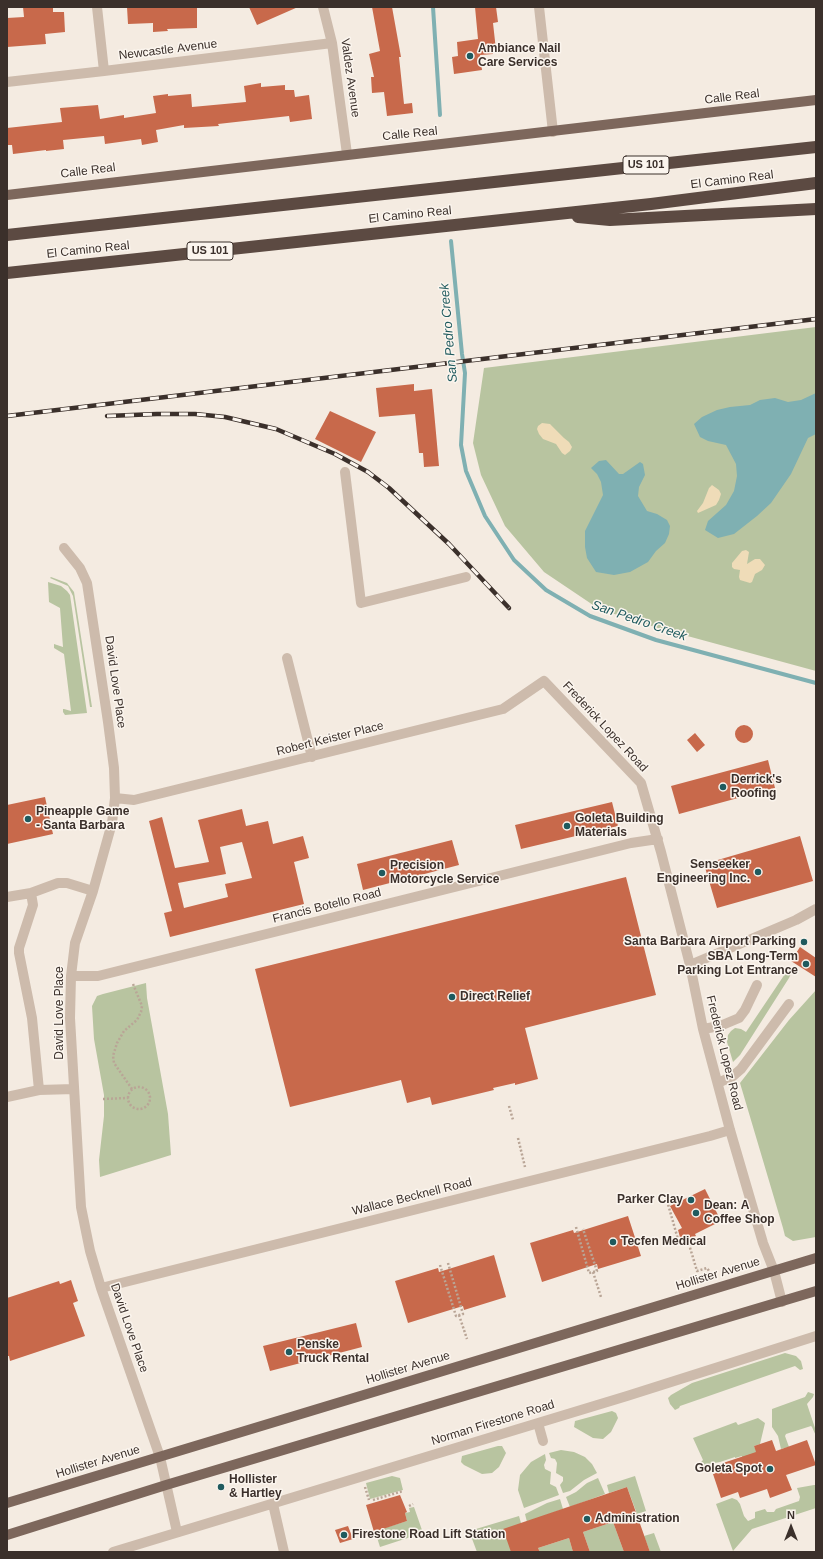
<!DOCTYPE html>
<style>
body{margin:0}
#map{position:relative;width:823px;height:1559px;overflow:hidden;background:#f4ebe1;font-family:Helvetica,sans-serif}
canvas{display:block}
.frame{position:absolute;inset:0;border:8px solid #3b302b;pointer-events:none}
.north{position:absolute;left:771px;top:1507px;width:40px;height:40px;-webkit-text-stroke:3px #fbf5ee;paint-order:stroke;rotate:0deg;font-size:11px;font-weight:700;line-height:16px;text-align:center;color:#3b302b}
.north::after{content:'';display:block;margin:auto;width:14px;height:18px;background:#3b302b;clip-path:polygon(50% 0,100% 100%,50% 72%,0 100%)}
</style>
<div id="map">
<canvas width="823" height="1559"></canvas>
<div class="frame"></div>
<div class="north">N</div>
</div>
<script>
const ctx = document.querySelector('canvas').getContext('2d');
ctx.lineJoin = 'round';
function paint(path, color) { ctx.fillStyle = color; ctx.fill(path, 'evenodd'); }
const poly = rows => new Path2D(rows.map(r => 'M' + r).join(''));
function strokePath(path, color, width, dash) { ctx.strokeStyle = color; ctx.lineWidth = width; ctx.lineCap = dash ? 'butt' : 'round'; ctx.setLineDash(dash || []); ctx.stroke(path); }
function drawText(font, color, halo, rows, align = 'center') {
  ctx.font = font + ' Helvetica,sans-serif'; ctx.lineWidth = 3; ctx.setLineDash([]); ctx.textBaseline = 'middle'; ctx.strokeStyle = halo; ctx.fillStyle = color; for (const [text, x, y, turn = 0] of rows) {
    ctx.save(); ctx.translate(x, y); ctx.rotate((+turn || 0) * Math.PI / 180); ctx.textAlign = isNaN(turn) ? turn : align; if (halo) ctx.strokeText(text, 0, 0); ctx.fillText(text, 0, 0); ctx.restore();
  }
}
const green = poly([
 [816,327,816,671,658,628,599,609,544,572,505,526,481,475,473,443,484,368],
 [51,577,67,583,74,592,92,707,90,707,73,596,68,586,50,578],
 [48,582,61,586,67,591,70,595,87,713,65,715,63,712,63,709,64,709,71,711,64,654,54,648,54,644,63,647,60,608,49,602],
 [789,968,793,969,789,978,740,1055,733,1062,727,1042,728,1035,731,1031,735,1028,741,1029,746,1032],
 [146,983,147,998,168,1114,171,1155,100,1177,99,1160,104,1116,104,1095,94,1039,92,1006,97,996,103,994],
 [816,990,816,1237,793,1241,785,1236,783,1228,740,1083,789,1020],
 [785,1353,796,1356,801,1361,803,1369,800,1370,795,1366,680,1406,679,1408,675,1410,670,1404,668,1398,671,1395,692,1383],
 [808,1392,814,1394,813,1397,807,1404,816,1431,816,1436,812,1427,811,1426,786,1434,785,1436,789,1447,781,1449,778,1436,772,1427,772,1409,805,1397],
 [612,1411,616,1413,618,1418,611,1432,603,1439,593,1438,574,1427,575,1421],
 [758,1418,765,1423,760,1444,754,1446,757,1453,742,1458,742,1456,735,1458,735,1457,720,1462,709,1464,705,1465,705,1468,696,1472,694,1469,703,1460,693,1438,736,1422,738,1425],
 [498,1446,502,1446,506,1453,499,1467,492,1473,482,1474,464,1465,461,1462,462,1456],
 [561,1450,574,1452,585,1457,592,1464,597,1473,584,1480,570,1491,563,1493,560,1485,563,1481,563,1477,556,1473,557,1463,555,1459,551,1458,549,1453],
 [545,1454,546,1460,544,1465,545,1469,551,1472,550,1484,556,1487,559,1495,524,1508,518,1490,520,1475,531,1462],
 [392,1476,400,1478,403,1490,370,1499,366,1483],
 [635,1476,646,1511,637,1514,627,1487,609,1493,607,1485],
 [598,1478,605,1494,570,1507,566,1497,576,1492,587,1483],
 [814,1485,816,1485,816,1508,752,1529,733,1551,716,1504,732,1498,737,1500,740,1504,744,1516,748,1521,755,1518,755,1512,765,1509,767,1512,774,1512,776,1509,799,1501,800,1497,797,1488],
 [560,1499,563,1509,527,1522,525,1514,547,1503],
 [414,1507,423,1533,380,1547,375,1531,407,1521,405,1513,410,1512,409,1508],
 [519,1516,521,1523,511,1552,477,1552,471,1536,466,1532],
 [613,1522,624,1552,590,1552,583,1532],
 [654,1533,661,1552,650,1552,644,1536],
 [569,1538,573,1552,540,1552,538,1548]
]);
const sand = poly([
 [542,423,550,424,564,438,569,442,572,447,570,451,565,455,562,453,556,444,543,439,539,434,537,429,538,426],
 [712,485,719,490,721,494,719,500,716,505,698,513,697,511,703,503,709,488],
 [746,550,749,552,747,564,755,559,760,559,765,565,762,570,755,574,752,582,750,583,740,580,739,577,740,570,734,569,732,567,732,563,742,551]
]);
const water = poly([
 [816,393,816,434,808,438,791,474,771,503,757,516,734,534,718,538,705,530,708,521,726,505,734,491,737,476,736,464,726,445,708,441,700,437,694,424,702,417,717,410,730,407,750,405,760,400,775,398,788,402,801,400],
 [606,460,619,474,623,474,640,462,643,464,645,475,639,487,638,496,647,511,657,514,667,520,670,526,669,534,665,543,656,551,648,562,630,572,614,575,596,572,587,558,585,547,585,531,603,495,601,482,597,474,591,468,599,461]
]);
const stream = poly([
 [433,7,440,115],
 [451,241,462,354,465,373,461,445,466,471,485,516,514,560,546,590,590,616,656,640,816,683]
]);
const building = poly([
 [23,7,53,7,53,12,64,12,65,32,45,34,46,44,7,47,7,18,24,17],
 [127,7,197,7,197,28,167,29,168,31,153,32,153,23,128,24],
 [249,7,298,7,257,25],
 [372,7,392,7,401,57,399,57,404,104,412,103,413,113,387,116,384,92,372,93,371,77,374,77,369,54,380,51],
 [475,7,496,7,498,22,493,23,496,50,493,50,493,54,480,55,482,70,454,74,452,57,458,56,457,42,478,39],
 [261,83,261,87,285,85,285,90,294,90,295,97,309,95,312,119,290,122,289,116,218,124,219,126,184,128,184,125,156,130,158,142,142,145,141,139,105,144,104,136,63,140,64,149,46,151,46,150,13,154,12,145,7,145,7,128,62,122,60,108,98,105,100,119,124,115,124,118,156,113,153,96,168,94,168,96,191,94,192,107,246,102,244,86],
 [414,384,414,391,432,389,439,466,424,467,423,453,419,453,415,414,379,417,376,388],
 [330,411,376,432,361,462,315,439],
 '735 734a9 9 0 1 1 18 0a9 9 0 1 1-18 0Z',
 [695,733,705,745,697,752,687,740],
 [768,760,775,788,679,814,671,786],
 [45,797,53,834,7,844,7,805],
 [612,802,618,826,521,849,515,825],
 [242,809,246,826,268,821,273,844,303,836,309,858,294,862,304,904,170,937,164,913,172,911,149,821,162,817,175,868,209,862,198,820],
 [242,842,252,878,225,884,228,897,184,908,178,883,226,874,220,847],
 [800,836,813,881,717,908,704,864],
 [452,840,459,865,363,890,357,864],
 [626,877,656,995,525,1028,538,1079,515,1085,515,1083,493,1088,494,1090,432,1105,430,1097,407,1103,401,1080,290,1107,255,969],
 [800,947,816,958,816,977,791,961],
 [705,1189,721,1221,695,1234,696,1236,681,1241,678,1230,682,1228,670,1206],
 [628,1216,641,1256,598,1269,597,1264,542,1282,530,1243,573,1230,574,1233],
 [494,1255,506,1297,464,1310,463,1306,408,1323,395,1281,438,1268,439,1272],
 [71,1280,78,1301,73,1303,85,1336,10,1361,9,1356,7,1356,7,1298,59,1281,60,1284],
 [356,1323,362,1347,270,1371,263,1346],
 [772,1440,776,1451,807,1440,816,1465,786,1475,792,1490,770,1498,767,1489,740,1498,738,1492,721,1498,713,1474,725,1470,723,1463,756,1452,754,1446],
 [627,1487,650,1552,624,1552,613,1522,583,1532,590,1552,573,1552,569,1538,538,1548,540,1552,511,1552,503,1529],
 [400,1495,407,1512,405,1513,407,1521,374,1532,366,1505],
 [348,1526,353,1539,340,1543,335,1530]
]);
const path = poly([
 '128 1098a11 11 0 1 1 22 0a11 11 0 1 1-22 0Z',
 [132,1089,114,1063,113,1056,117,1043,124,1031,137,1020,141,1012,142,1006,133,984],
 [103,1099,128,1098],
 [509,1106,513,1120],
 [518,1138,525,1167],
 [666,1197,679,1243,688,1241,697,1271,707,1268,709,1271],
 [576,1227,589,1273,597,1271,583,1229],
 [440,1265,456,1316,463,1314,448,1263],
 [593,1272,601,1297],
 [459,1315,467,1339],
 [365,1487,369,1500],
 [373,1500,403,1491],
 [409,1506,413,1504]
]);
const minor = poly([
 [97,7,104,71],
 [323,7,332,43,347,154],
 [539,7,553,132],
 [7,82,104,71,332,43],
 [345,472,361,603,466,577],
 [64,548,80,568,87,583,108,722,114,768,115,798,112,823,93,891,75,943,71,976,70,1018,81,1207,90,1251,101,1288,160,1457,177,1532],
 [287,658,312,757],
 [115,798,134,800,503,709,544,681,641,783,661,852,690,965,703,1029,730,1130,763,1243,774,1271,782,1302],
 [31,893,33,905,19,948,19,953,32,1018,39,1090],
 [7,897,31,893,58,883,67,883,93,891],
 [690,965,796,920,816,909],
 [71,976,98,976,631,843,658,839],
 [703,1029,720,1026,739,1018,745,1010,757,985],
 [718,1083,733,1076,741,1069,789,1004],
 [7,1097,39,1090,74,1089],
 [101,1288,710,1136,730,1130],
 [538,1423,543,1441],
 [273,1504,284,1552],
 [113,1552,627,1396,816,1336]
]);
const major = poly([
 [7,195,816,100],
 [7,1503,816,1258],
 [7,1535,166,1485,816,1291]
]);
const highway = poly([
 [578,217,610,220,816,209],
 [7,235,816,147],
 [7,273,651,204,816,183]
]);
const rail = poly([
 [7,416,816,319],
 [107,416,157,414,195,414,225,417,276,429,335,454,368,472,389,488,449,544,509,608]
]);
const markers = [
 [470,56,4,"#1f5a5e"],
 [723,787,4,"#1f5a5e"],
 [28,819,4,"#1f5a5e"],
 [567,826,4,"#1f5a5e"],
 [758,872,4,"#1f5a5e"],
 [382,873,4,"#1f5a5e"],
 [804,942,4,"#1f5a5e"],
 [806,964,4,"#1f5a5e"],
 [452,997,4,"#1f5a5e"],
 [691,1200,4,"#1f5a5e"],
 [696,1213,4,"#1f5a5e"],
 [613,1242,4,"#1f5a5e"],
 [289,1352,4,"#1f5a5e"],
 [770,1469,4,"#1f5a5e"],
 [221,1487,4,"#1f5a5e"],
 [587,1519,4,"#1f5a5e"],
 [344,1535,4,"#1f5a5e"]
];
const shields = [
 [646,165,46],
 [210,251,46]
];
const shieldNames = [
 ["US 101",646,165],
 ["US 101",210,251]
];
const poiNames = [
 ["Ambiance Nail",478,49],
 ["Care Services",478,63],
 ["Derrick's",731,780],
 ["Roofing",731,794],
 ["Pineapple Game",36,812],
 ["- Santa Barbara",36,826],
 ["Goleta Building",575,819],
 ["Materials",575,833],
 ["Senseeker",750,865,"right"],
 ["Engineering Inc.",750,879,"right"],
 ["Precision",390,866],
 ["Motorcycle Service",390,880],
 ["Santa Barbara Airport Parking",796,942,"right"],
 ["SBA Long-Term",798,957,"right"],
 ["Parking Lot Entrance",798,971,"right"],
 ["Direct Relief",460,997],
 ["Parker Clay",683,1200,"right"],
 ["Dean: A",704,1206],
 ["Coffee Shop",704,1220],
 ["Tecfen Medical",621,1242],
 ["Penske",297,1345],
 ["Truck Rental",297,1359],
 ["Goleta Spot",762,1469,"right"],
 ["Hollister",229,1480],
 ["& Hartley",229,1494],
 ["Administration",595,1519],
 ["Firestone Road Lift Station",352,1535]
];
const streetNames = [
 ["Newcastle Avenue",168,50,-7],
 ["Valdez Avenue",350,78,82],
 ["Calle Real",732,97,-7],
 ["Calle Real",410,134,-6],
 ["Calle Real",88,171,-7],
 ["El Camino Real",732,180,-7],
 ["El Camino Real",410,215,-6],
 ["El Camino Real",88,250,-6],
 ["David Love Place",115,682,82],
 ["Frederick Lopez Road",605,727,47],
 ["Robert Keister Place",330,739,-14],
 ["Francis Botello Road",327,906,-14],
 ["David Love Place",60,1013,-90],
 ["Frederick Lopez Road",724,1053,76],
 ["Wallace Becknell Road",412,1197,-14],
 ["Hollister Avenue",718,1274,-17],
 ["David Love Place",129,1328,71],
 ["Hollister Avenue",408,1368,-17],
 ["Norman Firestone Road",493,1423,-17],
 ["Hollister Avenue",98,1462,-17]
];
const waterNames = [
 ["San Pedro Creek",449,333,-95],
 ["San Pedro Creek",639,621,19]
];
paint(green, '#b8c4a0');
paint(sand, '#efdcb8');
paint(water, '#7fb0b2');
strokePath(stream, '#7fb0b2', 4);
paint(building, '#c8694b');
strokePath(path, '#b9a596', 2.5, [2, 2]);
strokePath(minor, '#cdbbac', 10);
strokePath(major, '#7d675c', 10);
strokePath(highway, '#5c4a42', 12);
strokePath(rail, '#3b302b', 4.5);
strokePath(rail, '#fbf5ee', 3, [9]);
for (const [x, y, r, color] of markers) { const dot = new Path2D(); dot.arc(x, y, r, 0, 2 * Math.PI); ctx.fillStyle = color; ctx.fill(dot); strokePath(dot, '#fbf5ee', 1.5); }
for (const [x, y, w] of shields) { const box = new Path2D(); box.roundRect(x - w / 2, y - 9, w, 18, 3); ctx.fillStyle = '#fbf5ee'; ctx.fill(box); strokePath(box, '#3b302b', 1); }
drawText('bold 11px', '#3b302b', null, shieldNames);
drawText('bold 12px', '#3b302b', '#fbf5ee', poiNames, 'left');
drawText('12px', '#3b302b', '#fbf5ee', streetNames);
drawText('italic 13px', '#1f5a5e', '#fbf5ee', waterNames);
</script>
